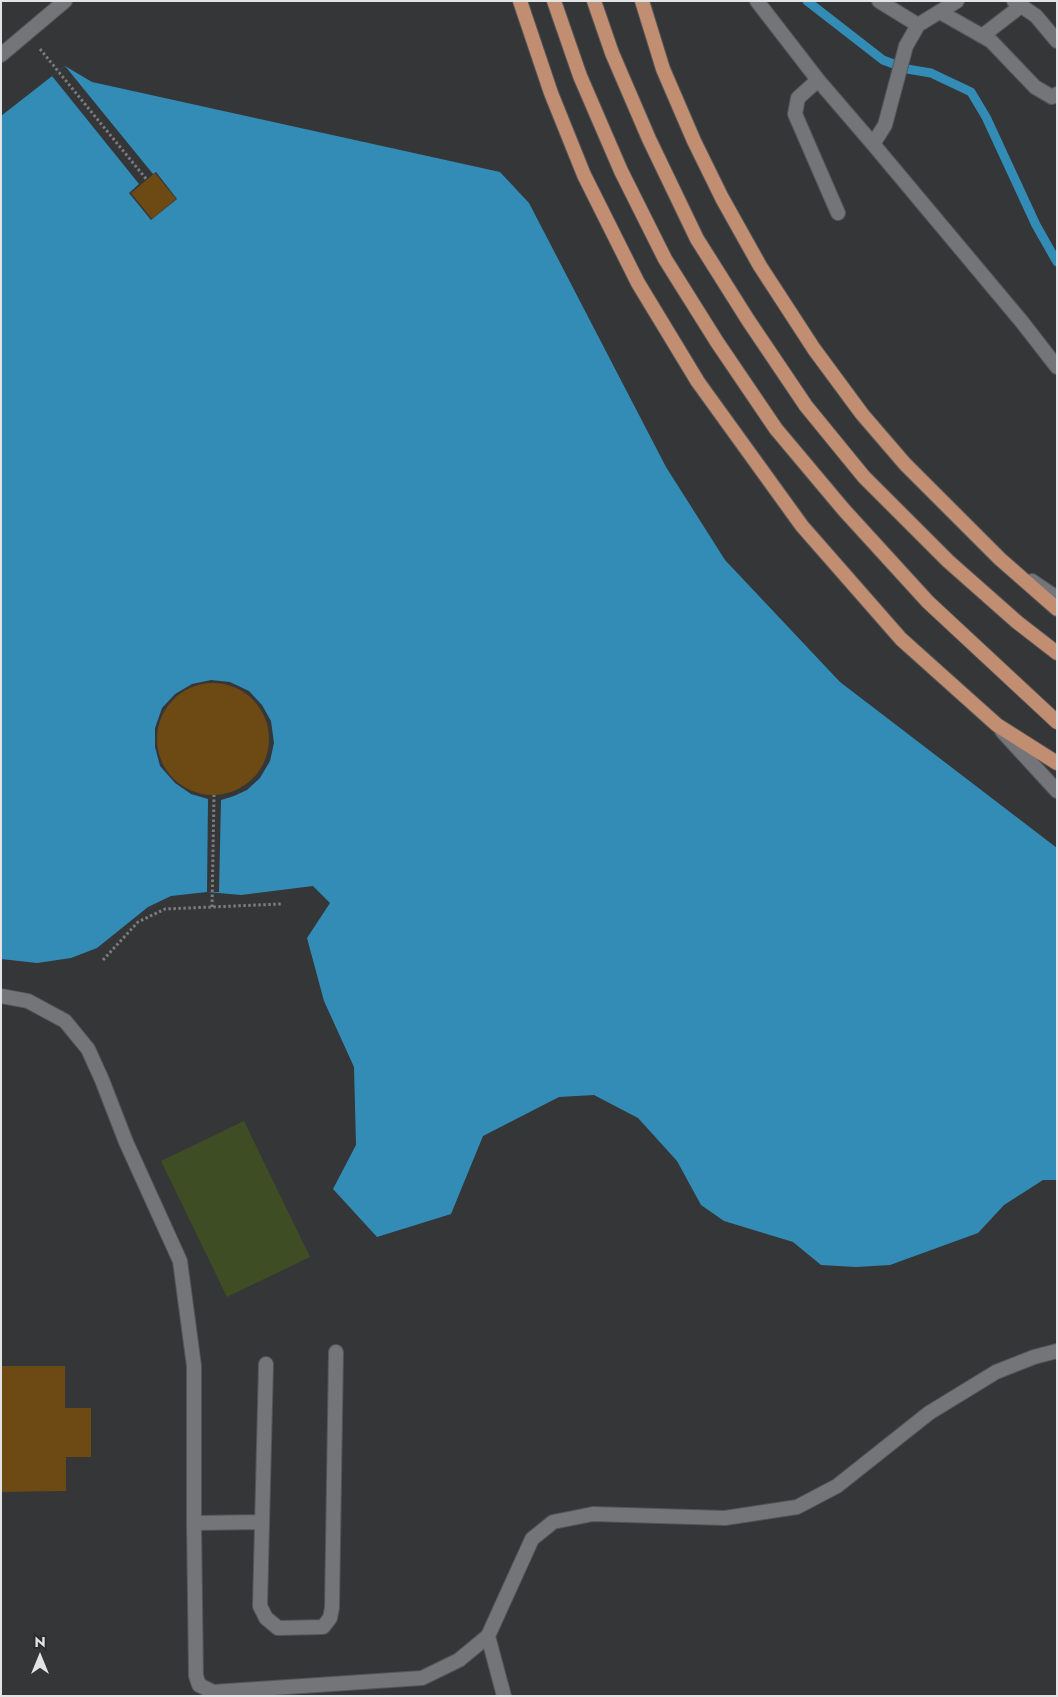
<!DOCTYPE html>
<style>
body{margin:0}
#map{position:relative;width:1058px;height:1697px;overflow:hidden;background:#353638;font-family:Jost,sans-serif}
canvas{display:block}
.frame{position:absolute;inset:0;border:2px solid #e3e4e6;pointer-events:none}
.north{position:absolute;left:15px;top:1632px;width:50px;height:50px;-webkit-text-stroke:4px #2b2c2e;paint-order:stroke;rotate:0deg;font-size:14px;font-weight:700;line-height:20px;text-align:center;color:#e3e4e6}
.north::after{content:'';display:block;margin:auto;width:18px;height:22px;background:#e3e4e6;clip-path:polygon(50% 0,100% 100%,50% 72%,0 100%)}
</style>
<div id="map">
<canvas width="1058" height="1697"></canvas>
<div class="frame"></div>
<div class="north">N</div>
</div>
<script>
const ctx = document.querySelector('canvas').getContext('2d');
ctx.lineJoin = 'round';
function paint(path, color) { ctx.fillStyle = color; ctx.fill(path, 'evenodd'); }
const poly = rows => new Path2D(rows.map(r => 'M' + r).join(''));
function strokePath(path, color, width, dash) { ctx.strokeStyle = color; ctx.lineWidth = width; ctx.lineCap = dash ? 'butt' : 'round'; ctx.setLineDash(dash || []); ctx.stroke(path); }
const green = poly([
 [244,1121,310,1257,227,1297,161,1161]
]);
const water = poly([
 [65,66,92,82,500,172,529,203,666,467,725,560,840,682,1057,848,1057,1180,1043,1180,1004,1205,978,1233,890,1265,856,1267,821,1265,793,1242,724,1221,701,1205,677,1161,638,1118,594,1095,559,1097,483,1136,451,1214,377,1237,333,1189,356,1145,354,1067,324,1001,307,938,330,903,313,886,241,895,207,892,171,896,148,907,97,948,71,958,37,963,1,959,1,116]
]);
const pier = poly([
 [65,66,153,174,156,172,177,199,151,220,129,193,139,184,52,76],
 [211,680,230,682,249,691,262,705,271,721,274,743,270,761,260,778,247,790,234,796,221,800,219,892,207,892,208,799,191,794,175,783,160,766,155,747,155,728,162,708,175,694,192,684]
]);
const stream = poly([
 [807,1,883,60,907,69,931,73,971,92,986,117,1036,225,1057,262]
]);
const building = poly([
 [155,173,176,199,152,219,131,193],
 '157 739a56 56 0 1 1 112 0a56 56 0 1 1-112 0Z',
 [1,1366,65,1366,65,1408,91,1408,91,1457,66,1457,66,1491,1,1492]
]);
const path = poly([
 [40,49,147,180],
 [212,907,214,795],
 [103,960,138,922,165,909,281,904]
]);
const service = poly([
 [757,1,818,80,873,144,1022,322,1057,367],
 [879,1,918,25,957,1],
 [1014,1,1036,16,1057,41],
 [940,12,991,41,1035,87,1052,97,1057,94],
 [982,36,1021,6],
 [818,80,798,98,795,114,838,213],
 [873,144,885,125,906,46,918,25],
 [1032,581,1057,598],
 [266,1364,260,1606,266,1618,278,1628,323,1627,330,1618,332,1608,336,1352],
 [194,1523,262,1522]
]);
const minor = poly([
 [1002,731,1057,791],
 [1,996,28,1001,65,1021,88,1049,102,1080,126,1142,180,1261,194,1366,194,1523,196,1676,199,1685,213,1692,422,1678,459,1660,488,1636,532,1539,553,1522,593,1514,725,1518,797,1507,837,1486,929,1413,996,1372,1034,1357,1057,1351],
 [488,1636,504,1696]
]);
const tertiary = poly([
 [1,55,65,1]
]);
const trunk = poly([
 [520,1,551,93,584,175,638,283,698,382,802,526,901,639,997,725,1057,763],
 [554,1,580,76,621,171,665,259,717,342,776,429,844,510,928,602,1057,722],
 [594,1,612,53,649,139,697,239,748,320,806,406,864,477,948,561,1017,622,1057,653],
 [642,1,663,69,694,141,722,198,760,266,814,349,862,414,905,464,1000,559,1057,609]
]);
paint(green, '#3e4d24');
paint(water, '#338cb6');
paint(pier, '#353638');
strokePath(stream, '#338cb6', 9);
paint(building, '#6d4914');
strokePath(service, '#545557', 16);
strokePath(minor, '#545557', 16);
strokePath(tertiary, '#545557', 16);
strokePath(trunk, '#545557', 16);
strokePath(path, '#7b7c7e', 3, [2.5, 2.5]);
strokePath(service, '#747578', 14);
strokePath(minor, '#747578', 14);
strokePath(tertiary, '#747578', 14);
strokePath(trunk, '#c28e72', 14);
</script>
